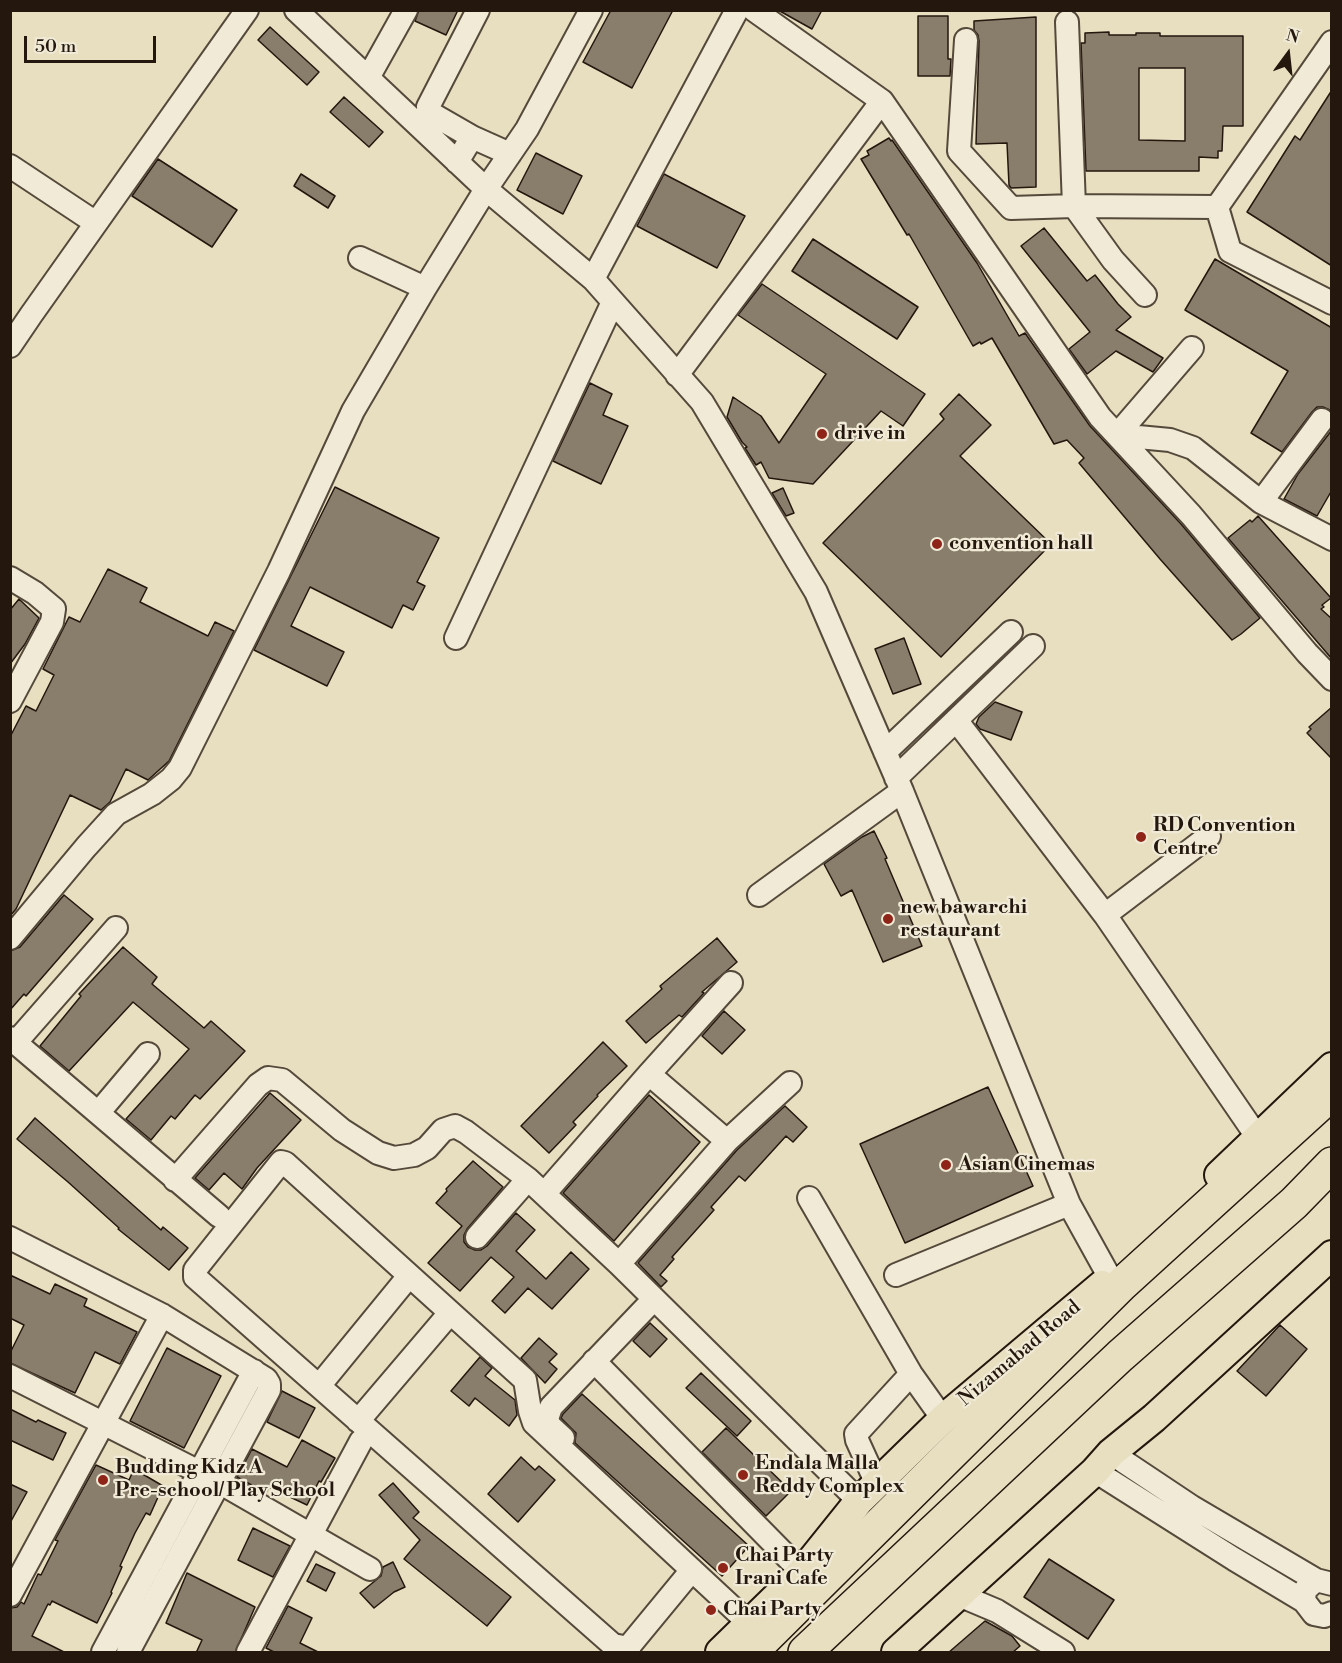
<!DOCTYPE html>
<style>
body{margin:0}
#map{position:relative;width:1342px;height:1663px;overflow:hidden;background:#e8dec0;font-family:"Libre Bodoni",serif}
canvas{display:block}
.frame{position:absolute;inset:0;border:12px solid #23170e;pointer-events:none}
.north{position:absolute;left:1258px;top:24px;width:60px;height:60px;-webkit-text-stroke:4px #f0ead6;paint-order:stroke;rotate:15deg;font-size:16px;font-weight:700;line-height:24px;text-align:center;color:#23170e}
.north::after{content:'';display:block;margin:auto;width:21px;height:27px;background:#23170e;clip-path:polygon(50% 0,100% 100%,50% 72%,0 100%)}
.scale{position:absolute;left:24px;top:36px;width:132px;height:27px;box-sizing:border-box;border:3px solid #23170e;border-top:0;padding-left:8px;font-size:18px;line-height:21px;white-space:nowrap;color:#23170e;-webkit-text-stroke:4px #f0ead6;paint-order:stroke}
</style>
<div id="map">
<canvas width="1342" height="1663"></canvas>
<div class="frame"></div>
<div class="north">N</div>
<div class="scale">50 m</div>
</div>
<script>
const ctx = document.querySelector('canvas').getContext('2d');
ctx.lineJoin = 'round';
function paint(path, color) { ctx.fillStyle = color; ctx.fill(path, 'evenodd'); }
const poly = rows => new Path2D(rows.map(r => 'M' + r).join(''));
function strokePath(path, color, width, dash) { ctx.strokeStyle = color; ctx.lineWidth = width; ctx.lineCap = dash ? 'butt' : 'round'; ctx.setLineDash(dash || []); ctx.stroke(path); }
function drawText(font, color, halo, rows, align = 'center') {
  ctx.font = font + ' "Libre Bodoni",serif'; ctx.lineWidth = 4.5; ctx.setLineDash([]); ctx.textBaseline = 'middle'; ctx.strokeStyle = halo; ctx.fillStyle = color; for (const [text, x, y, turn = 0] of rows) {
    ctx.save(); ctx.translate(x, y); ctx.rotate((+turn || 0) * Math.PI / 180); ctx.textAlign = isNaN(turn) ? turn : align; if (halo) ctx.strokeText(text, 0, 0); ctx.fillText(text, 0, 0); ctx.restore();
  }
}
const building = poly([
 [419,10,458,10,446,35,415,21,419,10],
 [611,10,673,10,632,88,583,62,611,10],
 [778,10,822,10,812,29,778,10],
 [918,16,948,16,948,59,951,59,950,76,918,76,918,16],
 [1036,17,1036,187,1011,188,1009,185,1007,143,976,144,979,41,978,35,974,30,974,21,1036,17],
 [270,27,319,72,307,85,258,40,270,27],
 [1109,32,1109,35,1136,35,1136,33,1160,33,1160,36,1243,36,1243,126,1223,126,1222,151,1218,151,1218,158,1199,157,1199,171,1086,171,1081,43,1085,43,1085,33,1109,32],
 [1139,68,1185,68,1185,141,1139,140,1139,68],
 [1332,90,1332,266,1247,212,1295,136,1300,140,1332,90],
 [344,97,383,132,369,147,330,112,344,97],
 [889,138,891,141,892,140,977,263,1019,336,1025,333,1090,426,1181,524,1260,618,1241,634,1232,640,1160,559,1079,463,1084,458,1067,440,1054,444,992,338,981,344,980,342,973,346,909,234,907,235,861,159,869,155,867,151,889,138],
 [536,153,582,176,563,214,517,190,536,153],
 [158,159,237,210,212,247,132,196,158,159],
 [301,174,335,196,328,208,294,186,301,174],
 [664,174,745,216,717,268,637,226,664,174],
 [1044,228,1087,281,1095,275,1118,304,1131,317,1116,330,1163,358,1153,372,1116,351,1087,374,1069,349,1090,332,1021,246,1044,228],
 [813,239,918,307,897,339,792,271,813,239],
 [1215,259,1332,328,1332,411,1323,407,1317,407,1312,412,1282,452,1251,433,1288,371,1185,310,1215,259],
 [762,284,925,394,903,426,881,411,813,484,769,478,761,462,756,465,745,448,747,447,742,442,727,417,733,397,761,416,779,443,826,374,738,315,762,284],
 [590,383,612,394,603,415,628,426,601,484,553,461,590,383],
 [959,394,991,425,960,456,1051,544,941,657,823,543,944,419,940,414,959,394],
 [1332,430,1332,490,1317,516,1284,499,1298,474,1332,430],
 [335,487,439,538,417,582,425,586,413,610,403,605,392,628,310,587,291,626,344,652,327,686,254,650,335,487],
 [783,488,794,513,786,516,772,493,783,488],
 [1258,516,1331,598,1322,605,1324,607,1321,609,1332,619,1332,659,1228,538,1250,520,1252,522,1258,516],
 [108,569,147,588,140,602,208,636,215,622,234,631,169,761,148,780,126,769,110,802,101,810,70,795,16,909,10,916,10,737,26,706,36,711,54,675,43,669,69,617,80,622,108,569],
 [19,599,39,618,25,644,10,664,10,610,19,599],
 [904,638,921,684,893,694,875,649,904,638],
 [995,702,1022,712,1011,740,980,729,976,724,979,717,995,702],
 [1332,707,1332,759,1307,733,1311,729,1309,727,1332,707],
 [874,831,887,858,885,859,922,946,883,962,852,890,841,896,824,864,862,837,874,831],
 [64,895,93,919,26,996,24,994,10,1010,10,951,20,947,64,895],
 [717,938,737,962,702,992,704,993,682,1017,679,1015,646,1043,626,1021,662,989,660,986,717,938],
 [123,947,157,977,152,984,204,1028,211,1021,245,1051,200,1099,195,1095,175,1119,171,1116,151,1140,126,1119,189,1049,133,1002,69,1071,40,1046,81,996,79,994,123,947],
 [724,1011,745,1030,722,1054,702,1036,724,1011],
 [603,1042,627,1066,597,1095,598,1096,573,1122,576,1125,549,1153,521,1126,603,1042],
 [988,1087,1033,1186,905,1243,860,1144,988,1087],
 [270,1093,301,1120,257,1168,242,1189,224,1173,209,1190,195,1178,270,1093],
 [649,1095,700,1142,614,1241,563,1193,649,1095],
 [785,1106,807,1127,793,1142,786,1136,745,1181,739,1176,711,1207,714,1210,672,1257,674,1259,660,1275,667,1281,661,1287,638,1263,737,1150,785,1106],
 [35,1118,161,1230,163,1227,188,1248,169,1270,118,1229,119,1228,68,1182,17,1139,35,1118],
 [473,1161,503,1187,467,1229,464,1235,464,1242,468,1247,475,1250,481,1250,487,1246,516,1213,535,1230,516,1251,546,1279,571,1252,589,1269,552,1309,528,1288,505,1313,492,1301,514,1277,491,1257,460,1291,428,1263,462,1226,436,1203,447,1191,446,1189,473,1161],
 [10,1275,50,1294,55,1284,87,1299,84,1306,137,1332,120,1364,95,1352,75,1393,10,1363,10,1353,24,1325,10,1318,10,1275],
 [650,1323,667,1339,650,1357,633,1341,650,1323],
 [1280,1325,1307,1349,1266,1396,1237,1371,1280,1325],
 [539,1338,557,1354,549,1362,557,1369,545,1383,521,1358,539,1338],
 [167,1348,221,1376,184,1448,130,1421,167,1348],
 [480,1357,492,1368,485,1376,515,1400,517,1415,509,1426,475,1398,469,1406,451,1391,480,1357],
 [701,1373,751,1421,737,1436,686,1388,701,1373],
 [282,1391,315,1408,299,1438,267,1422,282,1391],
 [582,1394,749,1546,722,1576,575,1443,576,1433,561,1418,563,1414,582,1394],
 [10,1409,36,1422,38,1420,66,1433,53,1460,10,1440,10,1409],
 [726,1428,791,1491,766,1516,702,1452,726,1428],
 [302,1440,335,1458,321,1482,319,1481,307,1505,269,1487,266,1493,237,1477,252,1449,287,1467,302,1440],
 [521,1457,535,1470,539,1466,555,1480,518,1522,488,1494,521,1457],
 [96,1465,129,1480,134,1469,163,1486,150,1515,146,1513,135,1533,120,1566,122,1567,111,1592,112,1593,97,1623,52,1601,50,1605,48,1604,32,1636,66,1653,10,1653,10,1608,17,1607,21,1602,24,1604,38,1574,41,1575,58,1541,55,1540,96,1465],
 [393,1483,419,1512,413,1518,511,1597,487,1626,404,1559,420,1540,379,1495,393,1483],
 [10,1484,27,1492,10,1523,10,1484],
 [253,1528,290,1546,273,1577,238,1560,253,1528],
 [1049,1559,1114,1600,1088,1639,1024,1597,1049,1559],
 [393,1562,405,1587,394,1592,374,1608,360,1593,381,1576,383,1567,393,1562],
 [316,1564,335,1573,326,1591,307,1581,316,1564],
 [187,1573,255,1607,235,1653,196,1653,202,1640,166,1623,187,1573],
 [288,1606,312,1618,300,1643,320,1653,276,1653,266,1648,288,1606],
 [985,1621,1012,1636,1020,1646,1012,1653,948,1653,985,1621]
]);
const minor = poly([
 [296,10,486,189,593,279,702,402,816,592,902,791,1069,1204,1110,1278,1114,1292],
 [966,40,959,151,1011,208,1074,206,1067,22],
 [368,78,406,10],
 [882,101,1100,417,1191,515,1307,653,1332,679],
 [472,137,510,154],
 [457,162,472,137,432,114,428,107,478,10],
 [10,166,96,223],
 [1074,206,1217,207,1230,251,1332,303],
 [1074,206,1113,260,1145,295],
 [1217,207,1332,42],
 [360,258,425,288],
 [593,279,737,10],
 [10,346,31,315,247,10],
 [677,375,882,101,754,10],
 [1117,435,1170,440,1193,448,1261,502,1332,539],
 [1117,435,1192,348],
 [1261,502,1322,420],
 [10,578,35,593,54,609,52,622,10,701],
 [456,638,613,302],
 [956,720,1105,915,1258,1138],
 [885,752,1011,632],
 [896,778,1033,646],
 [759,895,902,791],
 [1105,915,1209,836],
 [10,938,86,847,116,814,152,794,171,779,180,768,279,571,353,411,425,288,486,189,527,129,591,10],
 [10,1038,219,1216],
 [16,1042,116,928],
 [649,1074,727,1141],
 [99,1112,148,1054],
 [175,1180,258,1085,268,1078,282,1080,342,1130,378,1153,394,1158,414,1155,427,1148,443,1130,455,1126,466,1132,528,1179,619,1264,859,1501],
 [544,1194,649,1074,731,983],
 [809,1198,911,1374,943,1419],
 [477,1237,528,1179],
 [10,1238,162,1315,266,1379,269,1384,269,1390,128,1652],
 [619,1264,727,1141,790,1083],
 [896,1275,1069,1204],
 [594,1361,802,1572],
 [10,1376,219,1482,370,1569],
 [319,1386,409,1276],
 [358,1421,450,1313],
 [563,1438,550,1426,547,1419,551,1407,654,1299],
 [1111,1453,1192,1507,1316,1580],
 [1095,1471,1234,1559,1304,1601],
 [877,1484,857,1440,856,1434,911,1374],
 [1332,1584,1316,1580,1305,1590,1304,1601,1314,1614,1324,1616,1332,1613],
 [10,1595,162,1315],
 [959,1595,997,1611,1063,1652],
 [626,1650,692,1570],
 [103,1652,254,1371],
 [248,1652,361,1441],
 [629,1652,623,1647,613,1645,195,1277,195,1270,281,1162,285,1163,525,1380,530,1411,534,1423,750,1624]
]);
const major = poly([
 [1219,1175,1332,1067],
 [720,1652,802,1572,859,1501,943,1419,1102,1285],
 [896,1652,1095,1471,1111,1453,1154,1418,1332,1255]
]);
const highway = poly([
 [751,1652,1121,1285,1332,1093],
 [805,1652,1120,1356,1294,1203,1332,1164]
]);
const markers = [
 [822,434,6,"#8f2418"],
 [937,544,6,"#8f2418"],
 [1141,837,6,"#8f2418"],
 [888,919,6,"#8f2418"],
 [946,1165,6,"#8f2418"],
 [743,1475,6,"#8f2418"],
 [103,1480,6,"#8f2418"],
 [723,1568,6,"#8f2418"],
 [711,1610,6,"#8f2418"]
];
const poiNames = [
 ["drive in",834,434],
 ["convention hall",949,544],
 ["RD Convention",1153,826],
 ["Centre",1153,849],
 ["new bawarchi",900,908],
 ["restaurant",900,931],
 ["Asian Cinemas",958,1165],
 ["Endala Malla",755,1464],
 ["Reddy Complex",755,1487],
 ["Budding Kidz A",115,1468],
 ["Pre-school/ Play School",115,1491],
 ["Chai Party",735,1556],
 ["Irani Cafe",735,1579],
 ["Chai Party",723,1610]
];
const streetNames = [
 ["Nizamabad Road",1020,1354,-40]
];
paint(building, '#897e6b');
strokePath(building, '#23170e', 1.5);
strokePath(minor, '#54493a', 26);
strokePath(major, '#23170e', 32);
strokePath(highway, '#23170e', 36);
strokePath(minor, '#f0ead6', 22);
strokePath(major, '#e8dec0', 28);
strokePath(highway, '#e8dec0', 33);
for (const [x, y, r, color] of markers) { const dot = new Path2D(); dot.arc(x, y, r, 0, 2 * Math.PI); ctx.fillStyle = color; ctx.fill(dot); strokePath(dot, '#f0ead6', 2); }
drawText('bold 20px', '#23170e', '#f0ead6', poiNames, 'left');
drawText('20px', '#23170e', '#f0ead6', streetNames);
</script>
